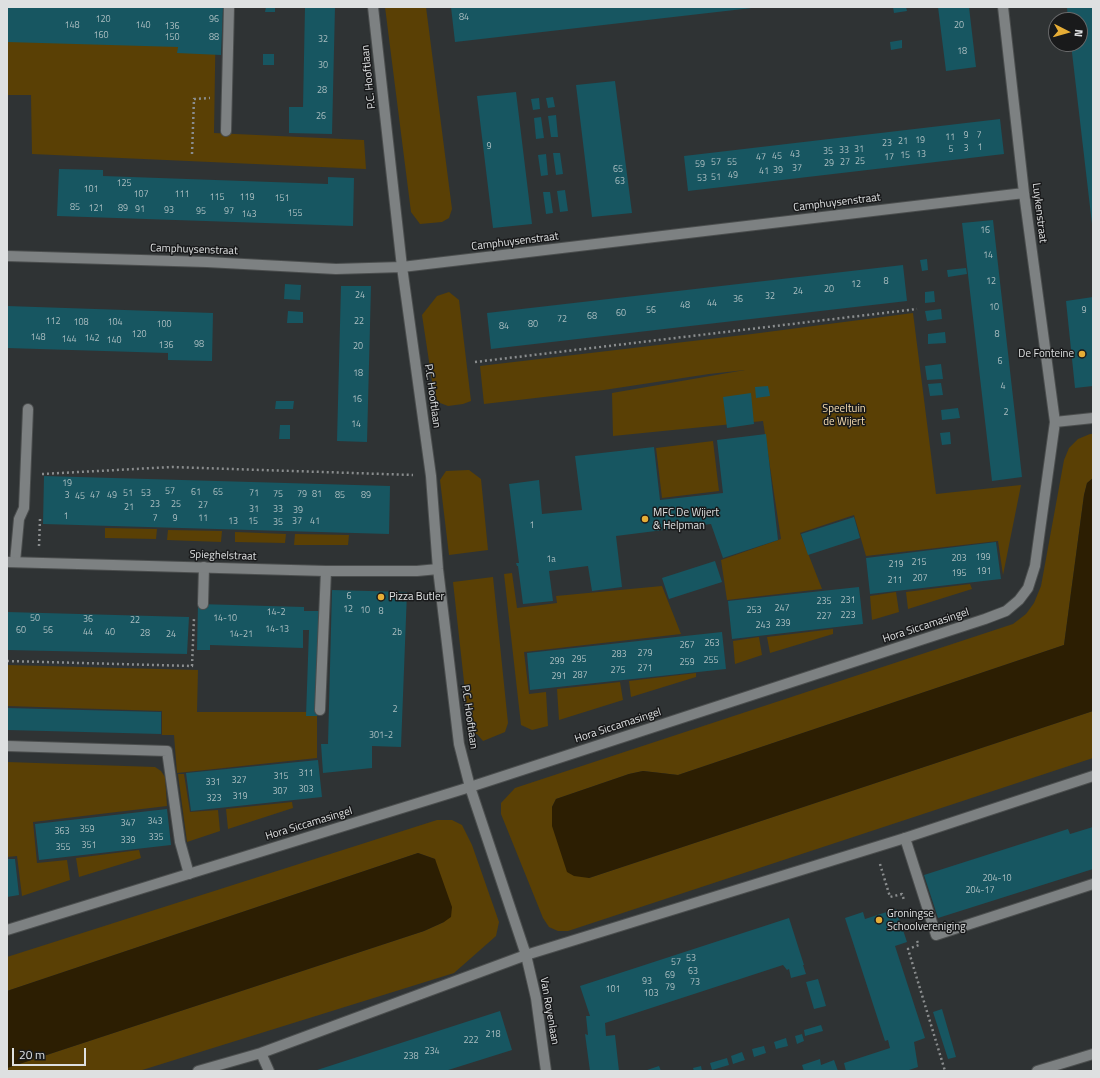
<!DOCTYPE html>
<style>
body{margin:0}
#map{position:relative;width:1100px;height:1078px;overflow:hidden;background:#2f3334;font-family:"Titillium Web",sans-serif}
canvas{display:block}
.frame{position:absolute;inset:0;border:8px solid #dee0e1;pointer-events:none}
.north{position:absolute;left:1048px;top:12px;width:40px;height:40px;box-sizing:border-box;background:#191a1b;border:1px solid #68696a;border-radius:50%;rotate:96deg;font-size:11px;font-weight:700;line-height:16px;text-align:center;color:#dee0e1}
.north::after{content:'';display:block;margin:auto;width:14px;height:18px;background:#e6ad36;clip-path:polygon(50% 0,100% 100%,50% 72%,0 100%)}
.scale{position:absolute;left:12px;top:1048px;width:74px;height:18px;box-sizing:border-box;border:2px solid #dee0e1;border-top:0;padding-left:5px;font-size:12px;line-height:14px;white-space:nowrap;color:#dee0e1;-webkit-text-stroke:3px #191a1b;paint-order:stroke}
</style>
<div id="map">
<canvas width="1100" height="1078"></canvas>
<div class="frame"></div>
<div class="north">N</div>
<div class="scale">20 m</div>
</div>
<script>
const ctx = document.querySelector('canvas').getContext('2d');
ctx.lineJoin = 'round';
function paint(path, color) { ctx.fillStyle = color; ctx.fill(path, 'evenodd'); }
const poly = rows => new Path2D(rows.map(r => 'M' + r).join(''));
function strokePath(path, color, width, dash) { ctx.strokeStyle = color; ctx.lineWidth = width; ctx.lineCap = dash ? 'butt' : 'round'; ctx.setLineDash(dash || []); ctx.stroke(path); }
function drawText(font, color, halo, rows, align = 'center') {
  ctx.font = font + ' "Titillium Web",sans-serif'; ctx.lineWidth = 3; ctx.setLineDash([]); ctx.textBaseline = 'middle'; ctx.strokeStyle = halo; ctx.fillStyle = color; for (const [text, x, y, turn = 0] of rows) {
    ctx.save(); ctx.translate(x, y); ctx.rotate((+turn || 0) * Math.PI / 180); ctx.textAlign = isNaN(turn) ? turn : align; if (halo) ctx.strokeText(text, 0, 0); ctx.fillText(text, 0, 0); ctx.restore();
  }
}
const green = poly([
 [216,7,214,133,364,140,366,169,32,154,31,95,7,95,7,39],
 [385,7,426,7,452,209,449,218,442,222,420,224,411,212],
 [449,292,459,300,471,401,463,404,448,406,435,401,422,315,437,296],
 [913,313,936,494,1021,485,1003,575,998,541,866,556,854,515,800,533,822,589,727,600,721,560,781,539,763,421,613,436,612,393,745,370,709,374,604,390,484,404,480,366,752,334],
 [1090,434,1093,434,1093,478,1087,483,1084,495,1064,645,678,775,643,771,629,774,556,799,552,807,589,878,1093,711,1093,758,568,931,558,931,549,927,543,918,501,814,501,803,515,788,1013,624,1026,614,1034,603,1041,586,1064,460,1069,448,1078,439],
 [713,441,719,491,662,498,656,448],
 [469,470,481,479,488,550,449,555,440,480,446,471],
 [105,528,157,529,156,539,105,538],
 [168,530,222,531,221,542,167,540],
 [235,532,286,534,285,543,235,542],
 [295,534,349,535,348,545,294,545],
 [512,573,517,608,557,603,556,596,662,586,681,634,524,652,529,694,546,692,548,726,532,730,521,725,504,574],
 [493,577,508,723,505,732,483,741,477,734,470,736,453,582],
 [970,584,972,589,908,609,906,592],
 [896,592,899,612,872,620,870,596],
 [833,629,833,634,770,653,767,637],
 [759,637,762,655,735,664,733,641],
 [7,665,198,670,197,712,317,712,317,758,177,773,174,735,162,735,162,711,7,706],
 [696,673,696,677,631,697,629,681],
 [620,682,623,700,559,720,557,689],
 [7,762,155,767,161,771,165,777,167,806,33,822,37,863,67,860,70,880,22,896,17,856,7,857],
 [178,774,184,774,190,812,218,810,220,831,187,842],
 [292,802,293,808,228,829,226,809],
 [437,820,452,820,462,825,472,845,499,922,496,936,454,973,139,1071,7,1071,7,1068,424,931,444,922,435,859,418,853,7,991,7,957],
 [139,850,141,858,79,877,76,858]
]);
const water = poly([
 [1093,478,1093,711,589,878,574,876,567,872,552,826,552,807,556,799,629,774,643,771,678,775,1064,645,1084,495,1087,483],
 [418,853,435,859,452,907,451,917,444,922,424,931,7,1068,7,991]
]);
const building = poly([
 [7,7,223,7,221,55,177,53,178,47,7,42],
 [266,7,275,7,275,12,265,12],
 [305,7,335,7,332,134,289,133,289,107,303,107],
 [451,7,752,7,752,8,455,42],
 [893,7,906,7,907,11,894,13],
 [938,7,969,7,976,67,946,71],
 [1067,7,1093,7,1093,224,1092,224,1071,44,1080,44,1080,20,1068,20],
 [902,40,902,48,891,50,890,42],
 [263,54,274,54,274,65,263,65],
 [615,81,632,213,592,217,576,85],
 [516,92,532,224,493,228,477,96],
 [553,97,555,107,548,108,546,98],
 [539,98,540,109,533,110,531,99],
 [556,115,558,137,551,137,548,116],
 [541,117,544,138,536,139,534,118],
 [1000,119,1004,154,688,191,684,156],
 [553,153,560,153,563,174,556,175],
 [546,154,548,175,541,176,538,155],
 [59,169,103,170,103,176,328,184,328,177,354,178,353,226,57,216],
 [565,190,568,211,560,212,557,191],
 [543,192,550,192,553,213,546,214],
 [993,220,1022,477,992,481,962,223],
 [927,259,928,270,922,271,920,260],
 [903,265,907,301,491,349,487,313],
 [966,268,967,274,948,277,947,270],
 [285,284,301,285,300,300,284,299],
 [341,286,371,286,367,442,337,441],
 [934,291,935,302,925,303,925,292],
 [1093,297,1093,386,1075,388,1066,301],
 [7,306,213,313,212,361,168,360,168,353,7,348],
 [941,309,942,319,927,321,925,311],
 [288,311,303,312,303,323,287,323],
 [945,332,946,343,928,344,928,334],
 [941,364,943,379,927,380,925,366],
 [941,383,943,395,930,396,928,384],
 [768,386,770,396,756,398,755,387],
 [751,393,754,424,727,428,723,397],
 [276,401,294,401,293,409,275,409],
 [958,408,960,418,942,420,941,410],
 [280,425,290,425,290,439,279,439],
 [950,432,951,444,942,445,940,433],
 [766,434,778,540,723,558,711,524,616,536,622,587,592,591,588,566,549,571,553,601,523,604,518,566,517,566,516,563,519,563,509,484,539,480,542,514,582,510,575,456,654,447,660,500,723,493,717,440],
 [44,476,390,486,389,534,43,524],
 [854,517,860,538,808,555,801,534],
 [996,542,1001,579,870,594,866,558],
 [715,561,722,582,669,599,662,578],
 [859,587,863,624,732,639,728,601],
 [332,590,407,592,401,747,372,746,372,768,323,773,321,744,328,744],
 [198,604,304,607,304,611,320,611,317,716,306,716,309,630,303,630,303,648,210,645,210,650,197,650],
 [7,612,189,617,187,654,7,650],
 [722,632,726,669,530,690,527,653],
 [7,708,161,712,161,734,7,730],
 [318,760,322,797,191,811,186,773],
 [167,809,171,845,39,860,35,824],
 [1093,827,1093,869,938,918,924,875,1068,829,1070,834],
 [7,859,15,859,19,895,7,897],
 [896,909,907,942,895,946,925,1038,914,1042,918,1067,906,1071,846,1071,844,1063,890,1048,888,1040,885,1041,845,918,863,912,865,919],
 [789,918,804,965,803,965,806,974,791,978,789,969,787,970,783,965,605,1023,606,1036,615,1035,619,1071,590,1071,585,1034,588,1035,586,1016,590,1016,580,986],
 [818,979,826,1006,814,1009,806,982],
 [942,1009,956,1057,948,1059,933,1012],
 [500,1011,512,1050,445,1071,314,1071],
 [821,1025,823,1031,805,1036,804,1030],
 [802,1034,804,1041,797,1044,795,1036],
 [786,1038,788,1046,776,1049,774,1042],
 [764,1046,766,1053,754,1057,752,1049],
 [742,1052,745,1060,733,1064,731,1056],
 [727,1058,729,1065,712,1070,710,1063],
 [820,1059,821,1065,834,1060,838,1071,804,1071,802,1065],
 [659,1066,661,1071,644,1071],
 [701,1066,702,1071,694,1071,693,1068]
]);
const path = poly([
 [192,154,194,99,210,98],
 [475,362,917,309],
 [42,474,172,467,413,475],
 [39,546,40,519],
 [7,661,192,666,194,618],
 [880,864,890,897,902,894,904,900],
 [917,941,919,945,908,949,945,1071]
]);
const lane = poly([
 [226,131,229,7],
 [15,562,19,519,24,508,28,409],
 [203,604,204,567],
 [320,710,326,571],
 [7,746,167,751,180,842,189,874],
 [905,838,936,935,1093,884]
]);
const street = poly([
 [373,7,402,267,431,476,438,569,459,744,470,787,526,955,536,998,546,1071],
 [7,256,207,262,336,269,402,267,1024,193],
 [1055,422,1093,418],
 [7,562,326,571,417,571,438,569],
 [7,930,470,787,985,619,1006,611,1019,600,1028,588,1035,566,1055,422,1024,193,1003,7],
 [261,1053,269,1071],
 [198,1071,261,1053,526,955,905,838,1093,776],
 [1037,1071,1093,1054]
]);
const markers = [
 [1082,354,4,"#e6ad36"],
 [645,519,4,"#e6ad36"],
 [381,597,4,"#e6ad36"],
 [879,920,4,"#e6ad36"]
];
const numberNames = [
 ["84",464,18],
 ["120",103,20],
 ["96",214,20],
 ["148",72,26],
 ["140",143,26],
 ["20",959,26],
 ["136",172,27],
 ["160",101,36],
 ["150",172,38],
 ["88",214,38],
 ["32",323,40],
 ["18",962,52],
 ["30",323,66],
 ["28",322,91],
 ["26",321,117],
 ["9",966,136],
 ["7",979,136],
 ["11",950,138],
 ["19",920,141],
 ["21",903,142],
 ["23",887,144],
 ["9",489,147],
 ["1",980,148],
 ["3",966,149],
 ["31",859,150],
 ["5",951,150],
 ["33",844,151],
 ["35",828,152],
 ["43",795,155],
 ["13",921,155],
 ["15",905,156],
 ["45",777,157],
 ["47",761,158],
 ["17",889,158],
 ["25",860,162],
 ["57",716,163],
 ["55",732,163],
 ["27",845,163],
 ["29",829,164],
 ["59",700,165],
 ["37",797,169],
 ["65",618,170],
 ["39",778,171],
 ["41",764,172],
 ["49",733,176],
 ["51",716,178],
 ["53",702,179],
 ["63",620,182],
 ["125",124,184],
 ["101",91,190],
 ["107",141,195],
 ["111",182,195],
 ["115",217,198],
 ["119",247,198],
 ["151",282,199],
 ["85",75,208],
 ["121",96,209],
 ["89",123,209],
 ["91",140,210],
 ["93",169,211],
 ["95",201,212],
 ["97",229,212],
 ["155",295,214],
 ["143",249,215],
 ["16",985,231],
 ["14",988,256],
 ["8",886,282],
 ["12",991,282],
 ["12",856,285],
 ["20",829,290],
 ["24",798,292],
 ["24",360,296],
 ["32",770,297],
 ["36",738,300],
 ["44",712,304],
 ["48",685,306],
 ["10",994,308],
 ["56",651,311],
 ["9",1084,311],
 ["60",621,314],
 ["68",592,317],
 ["72",562,320],
 ["112",53,322],
 ["22",359,322],
 ["108",81,323],
 ["104",115,323],
 ["100",164,325],
 ["80",533,325],
 ["84",504,327],
 ["120",139,335],
 ["8",997,335],
 ["148",38,338],
 ["142",92,339],
 ["144",69,340],
 ["140",114,341],
 ["98",199,345],
 ["136",166,346],
 ["20",358,347],
 ["6",1000,362],
 ["18",358,374],
 ["4",1003,387],
 ["16",357,400],
 ["2",1006,413],
 ["14",356,425],
 ["19",67,484],
 ["57",170,492],
 ["61",196,493],
 ["65",218,493],
 ["51",128,494],
 ["53",146,494],
 ["71",254,494],
 ["75",278,495],
 ["79",302,495],
 ["81",317,495],
 ["3",67,496],
 ["47",95,496],
 ["49",112,496],
 ["85",340,496],
 ["89",366,496],
 ["45",80,497],
 ["23",155,505],
 ["25",176,505],
 ["27",203,506],
 ["21",129,508],
 ["31",254,510],
 ["33",278,510],
 ["39",298,511],
 ["1",66,517],
 ["7",155,519],
 ["9",175,519],
 ["11",203,519],
 ["13",233,522],
 ["15",253,522],
 ["37",297,522],
 ["41",315,522],
 ["35",278,523],
 ["1",532,526],
 ["199",983,558],
 ["203",959,559],
 ["1a",551,560],
 ["215",919,563],
 ["219",896,565],
 ["191",984,572],
 ["195",959,574],
 ["207",920,579],
 ["211",895,581],
 ["6",349,597],
 ["231",848,601],
 ["235",824,602],
 ["247",782,609],
 ["12",348,610],
 ["10",365,611],
 ["253",754,611],
 ["8",381,612],
 ["14-2",276,613],
 ["223",848,616],
 ["227",824,617],
 ["50",35,619],
 ["14-10",225,619],
 ["36",88,620],
 ["22",135,621],
 ["239",783,624],
 ["243",763,626],
 ["14-13",277,630],
 ["60",21,631],
 ["56",48,631],
 ["44",88,633],
 ["40",110,633],
 ["2b",397,633],
 ["28",145,634],
 ["24",171,635],
 ["14-21",241,635],
 ["263",712,644],
 ["267",687,646],
 ["279",645,654],
 ["283",619,655],
 ["295",579,660],
 ["255",711,661],
 ["299",557,662],
 ["259",687,663],
 ["271",645,669],
 ["275",618,671],
 ["287",580,676],
 ["291",559,677],
 ["2",395,710],
 ["301-2",381,736],
 ["311",306,774],
 ["315",281,777],
 ["327",239,781],
 ["331",213,783],
 ["303",306,790],
 ["307",280,792],
 ["319",240,797],
 ["323",214,799],
 ["343",155,822],
 ["347",128,824],
 ["359",87,830],
 ["363",62,832],
 ["335",156,838],
 ["339",128,841],
 ["351",89,846],
 ["355",63,848],
 ["204-10",997,879],
 ["204-17",980,891],
 ["53",691,959],
 ["57",676,963],
 ["63",693,972],
 ["69",670,976],
 ["93",647,982],
 ["73",695,983],
 ["79",670,988],
 ["101",613,990],
 ["103",651,994],
 ["218",493,1035],
 ["222",471,1041],
 ["234",432,1052],
 ["238",411,1057]
];
const streetNames = [
 ["P.C. Hooftlaan",369,77,-96],
 ["Camphuysenstraat",837,203,-7],
 ["Luykenstraat",1039,213,83],
 ["Camphuysenstraat",515,242,-7],
 ["Camphuysenstraat",194,250,2],
 ["P.C. Hooftlaan",432,396,82],
 ["Spieghelstraat",223,556,2],
 ["Hora Siccamasingel",926,626,-18],
 ["P.C. Hooftlaan",469,717,82],
 ["Hora Siccamasingel",618,726,-18],
 ["Hora Siccamasingel",309,824,-17],
 ["Van Royenlaan",549,1011,80]
];
const poiNames = [
 ["De Fonteine",1074,354,"right"],
 ["MFC De Wijert",653,513],
 ["& Helpman",653,526],
 ["Pizza Butler",389,597],
 ["Groningse",887,914],
 ["Schoolvereniging",887,927]
];
const parkNames = [
 ["Speeltuin",844,409],
 ["de Wijert",844,422]
];
paint(green, '#5a4005');
paint(water, '#2c1e02');
paint(building, '#175661');
strokePath(lane, '#4b4e4e', 12);
strokePath(street, '#4b4e4e', 12);
strokePath(path, '#8a8d8e', 2.5, [2, 3]);
strokePath(lane, '#7d8182', 10);
strokePath(street, '#7d8182', 10);
for (const [x, y, r, color] of markers) { const dot = new Path2D(); dot.arc(x, y, r, 0, 2 * Math.PI); ctx.fillStyle = color; ctx.fill(dot); strokePath(dot, '#191a1b', 1.5); }
drawText('9px', '#acbec1', null, numberNames);
drawText('11px', '#dee0e1', '#191a1b', streetNames);
drawText('11px', '#dee0e1', '#191a1b', poiNames, 'left');
drawText('11px', '#f9dfb1', '#191a1b', parkNames);
</script>
